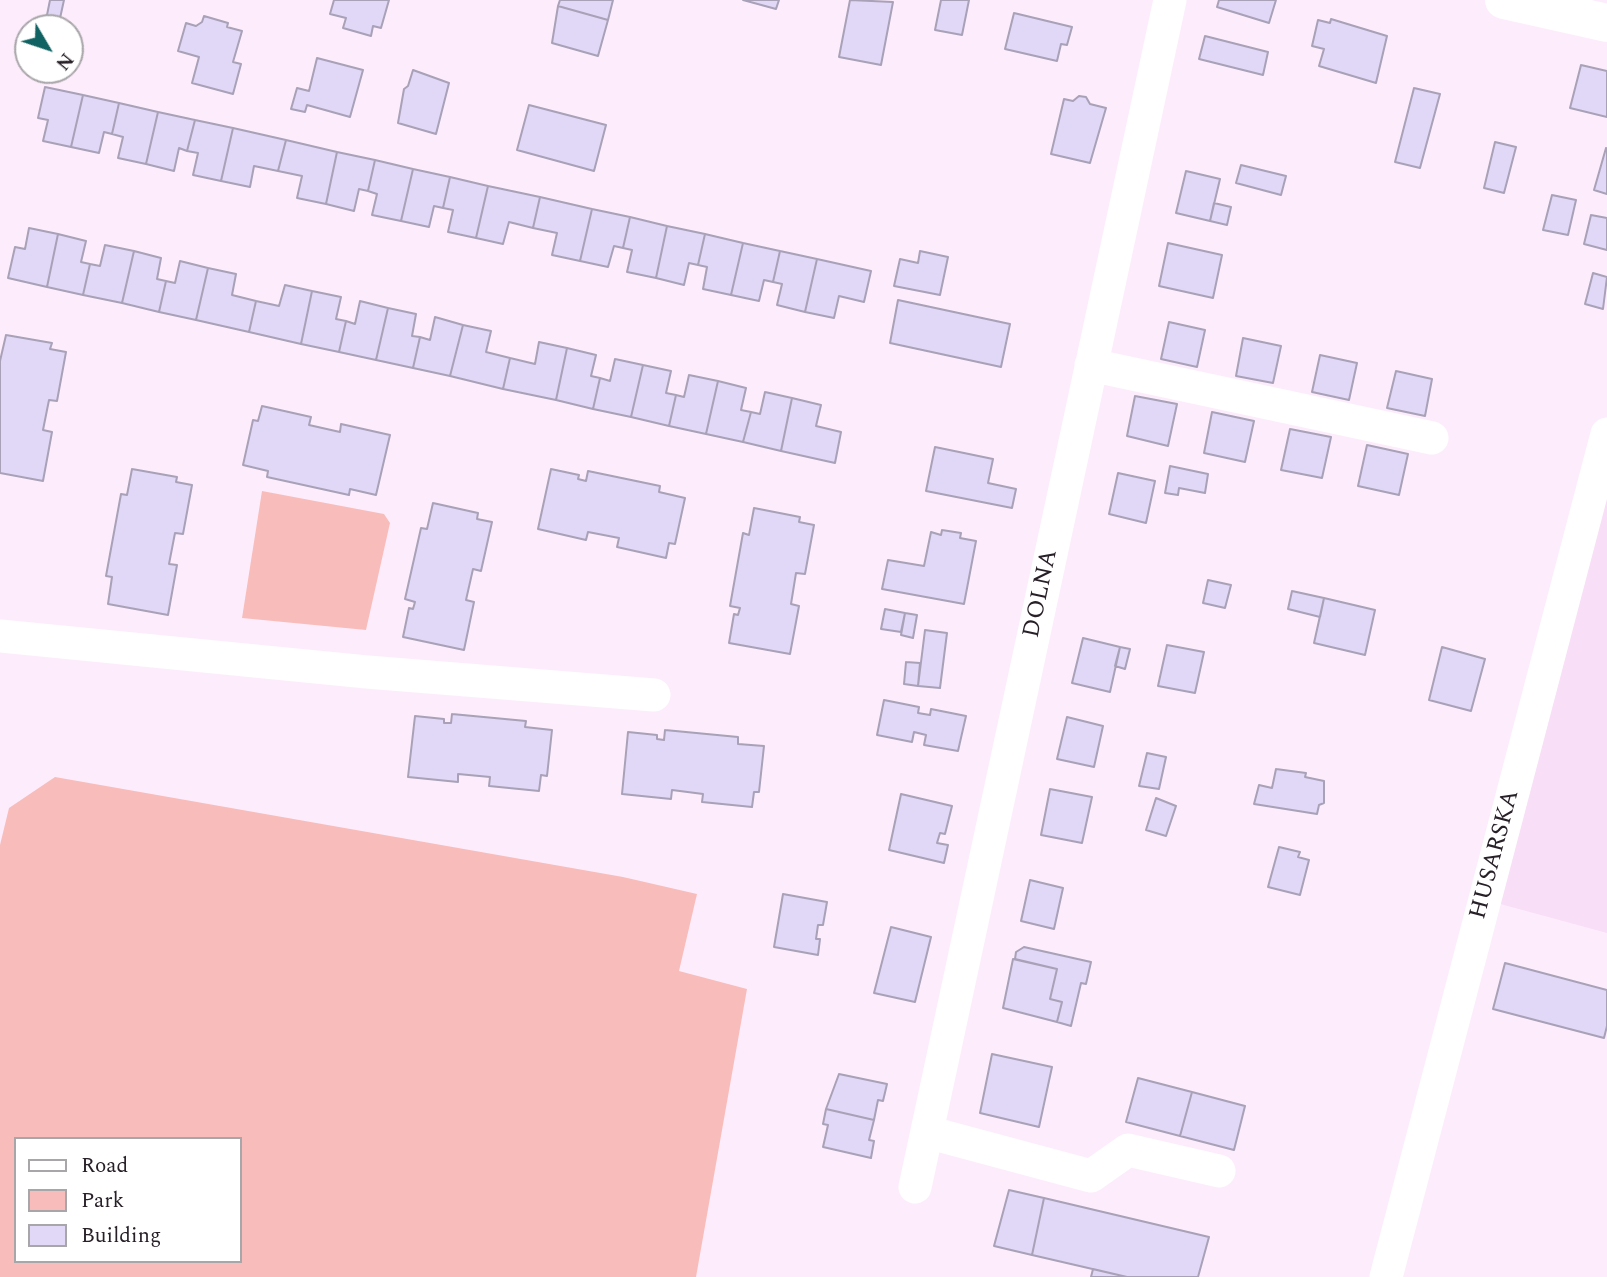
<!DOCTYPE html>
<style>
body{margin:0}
#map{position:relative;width:1607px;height:1277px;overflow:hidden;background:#fdedfc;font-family:Spectral,serif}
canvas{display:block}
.legend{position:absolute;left:14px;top:1137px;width:228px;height:126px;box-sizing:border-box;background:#fff;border:2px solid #a9a6a9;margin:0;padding:9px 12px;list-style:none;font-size:21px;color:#272027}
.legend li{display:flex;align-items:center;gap:14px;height:35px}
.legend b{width:35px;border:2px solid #a9a6a9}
.north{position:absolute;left:14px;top:14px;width:70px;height:70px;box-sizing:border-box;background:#fff;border:2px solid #a9a6a9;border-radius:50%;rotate:129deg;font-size:19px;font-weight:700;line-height:28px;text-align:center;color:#272027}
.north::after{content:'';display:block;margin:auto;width:24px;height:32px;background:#116262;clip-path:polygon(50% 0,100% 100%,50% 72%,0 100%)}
</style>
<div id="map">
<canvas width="1607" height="1277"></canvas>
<ul class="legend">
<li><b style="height:9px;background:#fff"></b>Road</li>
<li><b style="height:19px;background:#f8bdbb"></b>Park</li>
<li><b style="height:19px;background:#e1d7f6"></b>Building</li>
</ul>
<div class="north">N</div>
</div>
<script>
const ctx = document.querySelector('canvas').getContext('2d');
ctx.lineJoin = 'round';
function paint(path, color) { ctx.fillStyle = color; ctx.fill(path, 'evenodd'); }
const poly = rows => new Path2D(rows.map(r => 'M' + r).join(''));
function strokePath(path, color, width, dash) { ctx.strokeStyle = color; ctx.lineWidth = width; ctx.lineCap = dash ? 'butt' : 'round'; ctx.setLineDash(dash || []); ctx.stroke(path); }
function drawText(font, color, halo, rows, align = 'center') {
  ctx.font = font + ' Spectral,serif'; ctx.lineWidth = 6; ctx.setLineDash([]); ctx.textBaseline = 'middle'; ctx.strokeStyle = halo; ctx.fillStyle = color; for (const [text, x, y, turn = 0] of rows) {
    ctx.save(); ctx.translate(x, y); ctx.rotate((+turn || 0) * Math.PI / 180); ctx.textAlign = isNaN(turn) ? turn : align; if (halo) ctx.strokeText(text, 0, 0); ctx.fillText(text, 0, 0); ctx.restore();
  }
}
const built = poly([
 [1607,467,1607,933,1493,902]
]);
const green = poly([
 [262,491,384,514,390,523,366,630,242,618],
 [55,777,623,877,697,894,679,971,747,989,696,1277,0,1277,0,845,9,808],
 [16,1139,240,1139,240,1261,16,1261]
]);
const building = poly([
 [50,0,64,0,59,23,46,20,50,0],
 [334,0,389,0,381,28,373,26,371,36,343,28,346,18,330,14,334,0],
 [560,0,613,0,608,20,558,6,560,0],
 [743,0,779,0,776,9,743,0],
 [850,0,893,2,881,65,839,57,850,0],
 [941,0,969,0,962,35,935,30,941,0],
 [1219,0,1276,0,1269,23,1217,7,1219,0],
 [558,6,608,20,598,56,552,43,558,6],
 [1014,13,1072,27,1067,45,1061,44,1057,61,1005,49,1014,13],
 [204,16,228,23,227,27,242,31,233,62,241,64,233,94,192,83,199,57,178,51,186,23,196,26,202,22,204,16],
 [1331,19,1387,36,1376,83,1319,66,1324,49,1312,46,1318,20,1330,23,1331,19],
 [1205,36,1268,52,1263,75,1199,59,1205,36],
 [317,58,363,70,350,117,307,105,305,112,291,109,297,88,309,91,317,58],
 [1581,65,1607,71,1607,117,1570,108,1581,65],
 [413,70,449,83,436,134,398,123,404,89,408,86,413,70],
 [45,87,83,95,71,147,43,141,48,120,38,118,45,87],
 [1414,88,1440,94,1420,168,1395,162,1414,88],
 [83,95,119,103,112,134,104,132,99,153,71,147,83,95],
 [1079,96,1086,97,1090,104,1106,108,1090,163,1051,154,1064,99,1073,101,1079,96],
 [119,103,158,112,146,164,118,158,123,137,112,134,119,103],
 [529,105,606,125,594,171,517,150,529,105],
 [158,112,195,120,187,151,179,148,174,171,146,164,158,112],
 [195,120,233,128,221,181,193,175,198,153,187,151,195,120],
 [233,128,286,140,278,171,254,166,250,187,221,181,233,128],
 [286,140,337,152,326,204,297,198,302,176,278,171,286,140],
 [1495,142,1516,147,1504,193,1484,188,1495,142],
 [1606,148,1607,149,1607,194,1594,190,1606,148],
 [337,152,375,160,368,191,359,189,354,211,326,204,337,152],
 [375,160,413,169,401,221,372,215,377,194,368,191,375,160],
 [1241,165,1286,176,1281,195,1236,183,1241,165],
 [413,169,450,177,443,208,434,206,429,227,401,221,413,169],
 [1186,171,1220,179,1210,221,1176,213,1186,171],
 [450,177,488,186,476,238,448,232,453,210,443,208,450,177],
 [488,186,540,197,533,228,509,222,503,244,476,238,488,186],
 [1552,195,1576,200,1568,235,1543,230,1552,195],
 [540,197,592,209,580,261,552,255,557,233,533,228,540,197],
 [1214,203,1231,207,1227,225,1210,221,1214,203],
 [592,209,630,217,623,248,614,246,608,267,580,261,592,209],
 [1591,215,1607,218,1607,250,1584,244,1591,215],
 [630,217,667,226,656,278,627,272,632,250,623,248,630,217],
 [667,226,705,234,698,265,689,263,684,285,656,278,667,226],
 [29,228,58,234,47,287,8,278,15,247,25,249,29,228],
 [58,234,86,241,81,262,90,264,83,295,47,287,58,234],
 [705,234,743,243,731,295,703,289,707,267,698,265,705,234],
 [743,243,780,251,773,282,764,280,759,301,731,295,743,243],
 [1168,243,1222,255,1213,298,1159,286,1168,243],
 [105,245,134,251,122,303,83,295,90,264,100,266,105,245],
 [134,251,161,258,157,279,166,281,159,312,122,303,134,251],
 [780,251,817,259,805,312,777,305,782,284,773,282,780,251],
 [920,251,948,257,940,295,894,286,900,259,918,263,920,251],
 [817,259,871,271,864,302,839,296,834,318,805,312,817,259],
 [180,261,208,268,196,320,159,312,166,281,175,283,180,261],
 [208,268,236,274,232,295,256,301,249,332,196,320,208,268],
 [1593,273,1607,277,1603,309,1585,304,1593,273],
 [285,285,312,291,301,344,249,332,256,301,279,306,285,285],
 [312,291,341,297,336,319,346,321,339,352,301,344,312,291],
 [898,300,1010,324,1001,367,890,343,898,300],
 [360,301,388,308,376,360,339,352,346,321,355,324,360,301],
 [388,308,416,314,412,336,420,337,413,368,376,360,388,308],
 [435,317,463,325,450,376,413,368,420,337,430,340,435,317],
 [1169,322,1205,330,1197,367,1161,359,1169,322],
 [463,325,491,331,486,352,510,358,503,389,450,376,463,325],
 [6,335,52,343,50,349,66,352,57,401,49,400,43,430,52,432,43,481,0,473,0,361,6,335],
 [1243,338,1281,346,1273,383,1236,376,1243,338],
 [539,342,567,348,556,400,503,389,510,358,535,364,539,342],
 [567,348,596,355,591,376,600,378,593,409,556,400,567,348],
 [1320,355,1357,363,1349,400,1312,392,1320,355],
 [615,359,643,365,631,417,593,409,600,378,610,381,615,359],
 [643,365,671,371,666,393,676,395,669,426,631,417,643,365],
 [1396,371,1432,379,1425,416,1387,408,1396,371],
 [689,375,718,381,706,434,669,426,676,395,684,397,689,375],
 [718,381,746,388,741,410,751,412,743,442,706,434,718,381],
 [765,392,792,398,781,451,743,442,751,412,760,414,765,392],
 [1135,396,1177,404,1168,446,1127,436,1135,396],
 [792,398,821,405,816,426,841,432,835,463,781,451,792,398],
 [262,406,311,417,309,425,340,432,341,424,390,435,376,495,350,489,349,495,267,477,268,471,243,465,253,420,258,421,262,406],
 [1212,412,1254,421,1245,462,1204,453,1212,412],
 [1290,429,1331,437,1322,478,1281,470,1290,429],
 [1367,445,1408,454,1399,495,1358,486,1367,445],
 [935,447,993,459,988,483,1016,489,1012,508,926,491,935,447],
 [1170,466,1208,474,1205,493,1179,488,1178,495,1165,493,1170,466],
 [132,469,177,477,176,482,192,485,183,534,175,533,169,564,177,565,168,615,108,604,112,577,106,576,121,494,127,495,132,469],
 [551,469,579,475,578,479,586,481,588,471,660,486,659,492,685,498,675,544,669,543,666,558,617,547,619,538,588,532,586,540,538,529,551,469],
 [1118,473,1155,481,1146,523,1109,514,1118,473],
 [433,503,478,513,477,519,492,522,481,571,473,569,466,600,474,602,464,650,403,637,409,608,413,609,415,602,405,599,421,528,427,529,433,503],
 [754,508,800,517,799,522,814,525,805,574,796,573,791,604,799,606,790,654,729,643,734,614,738,615,740,608,730,606,743,533,749,535,754,508],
 [942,530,961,533,960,538,976,541,964,604,882,589,888,560,924,566,931,532,941,535,942,530],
 [1208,580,1231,585,1225,608,1203,603,1208,580],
 [1292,591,1324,598,1320,617,1288,609,1292,591],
 [1324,598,1375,610,1365,655,1314,643,1324,598],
 [885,609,905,613,901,632,881,629,885,609],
 [905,613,917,615,913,638,901,635,905,613],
 [925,630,947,633,940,688,918,686,925,630],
 [1083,638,1120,647,1110,692,1072,683,1083,638],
 [1167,645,1204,652,1195,693,1158,686,1167,645],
 [1120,647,1130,649,1125,669,1115,666,1120,647],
 [1442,647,1485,659,1471,711,1429,700,1442,647],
 [906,662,920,663,918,686,904,684,906,662],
 [884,700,919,707,918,713,930,715,931,709,966,716,958,751,924,745,926,735,914,732,912,742,877,735,884,700],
 [452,714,526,721,525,727,552,730,547,776,541,775,539,791,489,786,490,777,458,774,458,782,408,777,415,716,444,719,444,723,451,723,452,714],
 [1067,717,1103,726,1094,767,1057,759,1067,717],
 [665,730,738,737,738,744,764,746,759,792,754,792,752,807,702,802,703,794,672,790,671,799,622,794,628,732,657,735,657,739,664,740,665,730],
 [1147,753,1166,757,1159,789,1139,786,1147,753],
 [1276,769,1306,773,1305,777,1324,781,1324,803,1319,805,1317,814,1254,804,1259,785,1272,788,1276,769],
 [1050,789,1092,797,1082,843,1041,835,1050,789],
 [901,794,952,806,945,834,940,833,937,843,948,845,944,863,889,850,901,794],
 [1156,798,1176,806,1166,836,1146,830,1156,798],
 [1279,847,1300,852,1298,857,1309,860,1300,895,1268,887,1279,847],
 [1030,880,1063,888,1054,929,1021,921,1030,880],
 [783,894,827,902,823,925,818,925,816,939,820,939,818,955,774,947,783,894],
 [891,927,931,937,915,1002,874,993,891,927],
 [1024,947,1091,962,1086,984,1081,983,1071,1026,1057,1022,1062,1002,1050,999,1057,969,1015,959,1016,952,1024,947],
 [1013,959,1057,969,1050,999,1062,1002,1057,1022,1003,1008,1013,959],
 [1505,963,1607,990,1607,1026,1604,1038,1493,1009,1505,963],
 [992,1054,1052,1067,1039,1127,980,1113,992,1054],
 [839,1074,887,1084,883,1101,878,1100,874,1120,826,1109,839,1074],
 [1138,1078,1192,1092,1180,1136,1126,1122,1138,1078],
 [1192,1092,1245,1106,1234,1150,1180,1136,1192,1092],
 [826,1109,874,1120,869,1140,874,1141,871,1158,823,1147,828,1125,823,1124,826,1109],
 [1009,1190,1044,1198,1032,1255,994,1246,1009,1190],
 [1044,1198,1209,1237,1198,1277,1127,1277,1032,1255,1044,1198],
 [1093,1269,1127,1277,1091,1277,1093,1269]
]);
const minor = poly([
 [1091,365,1432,438],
 [0,636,367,672,654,695],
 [927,1132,1091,1176,1128,1150,1219,1171],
 [915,1187,1170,0],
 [1386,1277,1607,434]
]);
const major = poly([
 [1504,0,1607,23]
]);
const streetNames = [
 ["DOLNA",1042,594,-78],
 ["HUSARSKA",1496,855,-75]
];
paint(built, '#f8def7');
paint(green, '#f8bdbb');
paint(building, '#e1d7f6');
strokePath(building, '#a8a1b7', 2);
strokePath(minor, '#fff', 33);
strokePath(major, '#fff', 38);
drawText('24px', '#272027', '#fff', streetNames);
</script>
